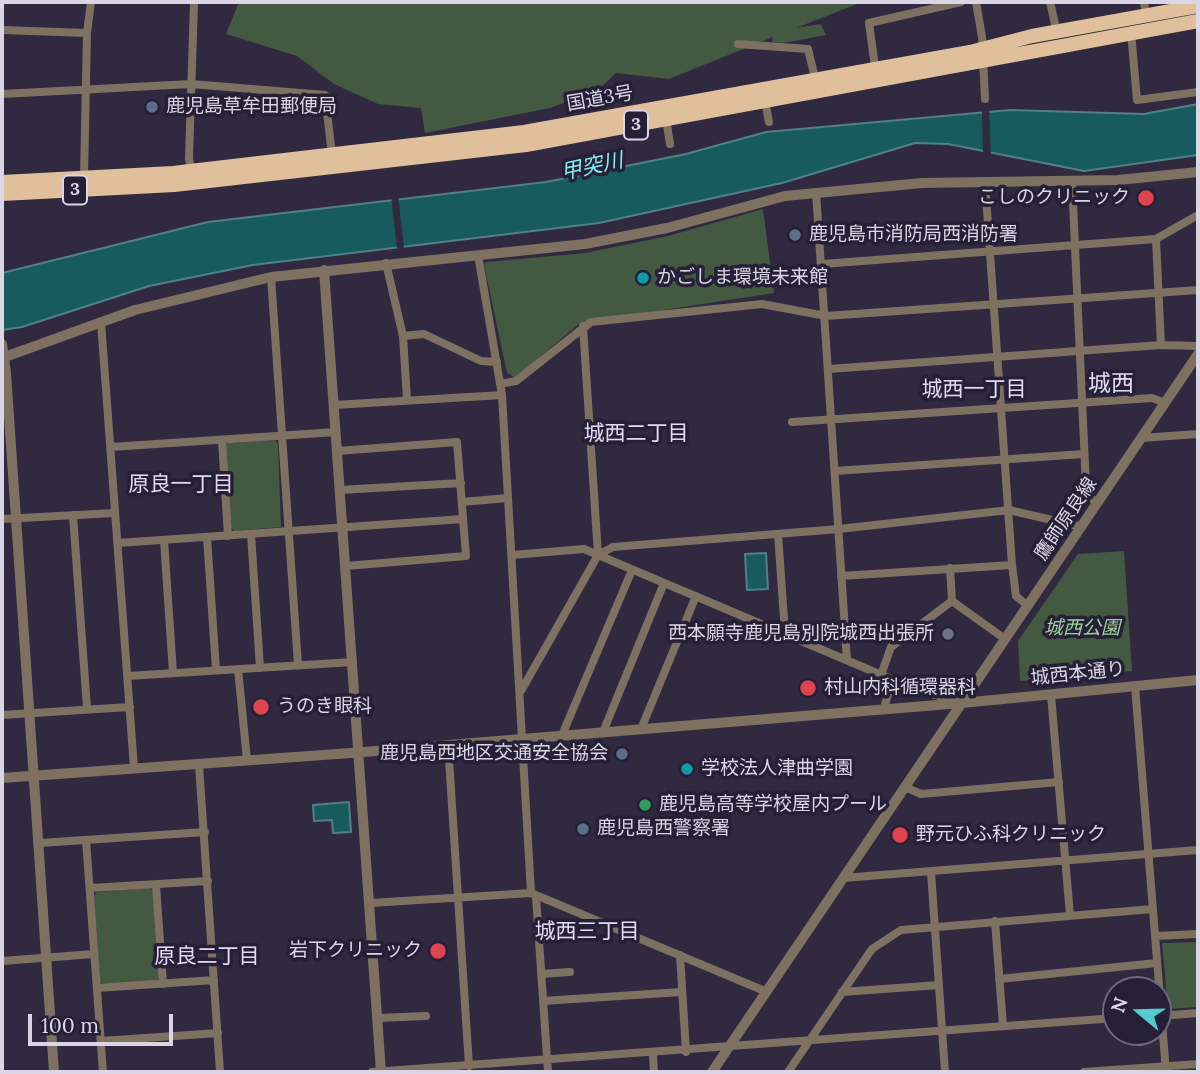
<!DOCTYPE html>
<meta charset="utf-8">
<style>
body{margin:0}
#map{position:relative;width:1200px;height:1074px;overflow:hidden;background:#302940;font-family:Lora,serif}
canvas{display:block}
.frame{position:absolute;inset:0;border:4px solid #dad6e5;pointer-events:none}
.north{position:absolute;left:1102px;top:976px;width:70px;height:70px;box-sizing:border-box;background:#262036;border:2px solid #6e697c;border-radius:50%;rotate:289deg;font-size:19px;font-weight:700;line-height:28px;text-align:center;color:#dad6e5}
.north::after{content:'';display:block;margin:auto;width:24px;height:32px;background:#52ccd0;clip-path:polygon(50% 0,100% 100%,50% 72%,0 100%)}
.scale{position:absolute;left:28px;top:1014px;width:145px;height:32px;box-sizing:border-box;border:4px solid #dad6e5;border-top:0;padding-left:9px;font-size:21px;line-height:24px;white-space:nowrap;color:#dad6e5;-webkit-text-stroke:5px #262036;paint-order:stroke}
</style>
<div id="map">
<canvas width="1200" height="1074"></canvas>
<div class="frame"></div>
<div class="north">N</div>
<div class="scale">100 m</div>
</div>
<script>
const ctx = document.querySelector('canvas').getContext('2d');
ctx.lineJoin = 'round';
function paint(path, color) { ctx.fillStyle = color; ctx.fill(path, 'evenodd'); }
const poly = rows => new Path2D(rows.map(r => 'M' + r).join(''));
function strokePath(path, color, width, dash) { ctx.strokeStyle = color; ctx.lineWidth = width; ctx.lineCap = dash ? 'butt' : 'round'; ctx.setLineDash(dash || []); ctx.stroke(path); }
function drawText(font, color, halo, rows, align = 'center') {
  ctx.font = font + ' Lora,"Noto Sans JP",serif'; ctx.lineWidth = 7; ctx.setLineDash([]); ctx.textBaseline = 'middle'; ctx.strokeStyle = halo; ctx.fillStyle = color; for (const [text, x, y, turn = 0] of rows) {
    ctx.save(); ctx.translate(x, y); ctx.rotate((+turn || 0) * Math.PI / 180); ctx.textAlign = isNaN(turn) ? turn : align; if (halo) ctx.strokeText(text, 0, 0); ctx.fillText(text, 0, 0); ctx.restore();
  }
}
const green = poly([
 [239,2,862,2,796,28,821,24,826,35,784,43,772,42,773,37,669,79,616,73,597,91,550,108,425,133,421,108,378,104,334,84,297,56,226,34],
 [763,209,774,293,580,323,515,378,507,373,484,265,486,262,585,253,668,236],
 [275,440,278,444,281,527,234,531,230,527,225,448,227,443],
 [1124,551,1132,671,1020,681,1018,641,1078,554],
 [149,888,154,891,160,976,157,981,104,984,100,982,94,896,97,892],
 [1198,942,1198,1007,1168,1009,1162,943]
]);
const water = poly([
 [1198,104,1198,155,1084,171,948,144,915,143,782,183,599,223,253,265,149,286,22,327,2,330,2,273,208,222,546,182,686,154,766,132,1010,110,1144,114,1198,104],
 [766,553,768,589,747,590,745,554,766,553],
 [349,802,351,832,333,833,332,820,314,821,313,805,349,802]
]);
const pier = poly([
 [982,109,989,109,991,156,983,155],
 [391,195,398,195,404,248,397,249]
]);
const minor = poly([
 [976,2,982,37,985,99],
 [1050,2,1057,33],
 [1144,2,1146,17],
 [2,30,87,33],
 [1131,32,1137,100,1198,92],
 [738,44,808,49,815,78],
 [875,67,869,23,961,2],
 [2,94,191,84,325,95,332,155],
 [765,101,769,122],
 [666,119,670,144],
 [192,172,189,159,194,2],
 [84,177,87,33,91,2],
 [1072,181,1086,487,1089,497,1098,503],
 [985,182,1012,565,1016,596,1028,606],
 [816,192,847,660],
 [820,236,986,225],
 [1156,239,1161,345],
 [478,255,502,395,531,893],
 [386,263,403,336,424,334,481,361,497,362],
 [822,264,1156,239,1198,215],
 [271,277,298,665],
 [101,322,134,768],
 [403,336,407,400],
 [829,369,1161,345,1198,346],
 [500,384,516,381,591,322,762,304,826,316,1198,290],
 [334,405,502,395],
 [792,422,1152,398,1165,403],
 [1141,438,1198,434],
 [222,440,228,536],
 [111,447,336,432],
 [337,451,457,442,466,556,346,566],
 [835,471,1084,454],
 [340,490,461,483],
 [462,502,508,498],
 [73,515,87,708],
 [2,519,115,513],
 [251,534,260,668],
 [778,534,785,633],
 [207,537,216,670],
 [164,540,173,673],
 [118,543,463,519],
 [512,555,584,549,917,690,959,702],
 [598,555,613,547,839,529,1009,510,1082,527],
 [950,568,952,601,1005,639],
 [841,576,1012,565],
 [238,669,247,760],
 [881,675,891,647,952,601],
 [128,676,353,662],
 [1135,686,1166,1072],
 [521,691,598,555,583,326],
 [1051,695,1070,915],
 [884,708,892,680],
 [2,715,130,707],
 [641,729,696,596],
 [603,732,664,583],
 [562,735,632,570],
 [448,744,469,1066],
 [199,765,220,1072],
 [905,787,921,794,1059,782],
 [86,840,103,1072],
 [40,843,205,832],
 [931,872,945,1072],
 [843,878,1198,850],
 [156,885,163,984],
 [90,888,208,881],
 [536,897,548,1072],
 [371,903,531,893,767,992],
 [995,921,1003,1026],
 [1155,936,1198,934],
 [680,955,686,1052],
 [2,961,94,954],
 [541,974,570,972],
 [999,979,1157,963],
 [97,988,214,980],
 [842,992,939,985],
 [543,1001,681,992],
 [1159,1016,1198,1013],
 [377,1018,426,1016],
 [101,1041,218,1033],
 [653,1054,654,1072],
 [372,1072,1116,1018],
 [788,1072,872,949,901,930,1153,909],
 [1084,1072,1198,1064]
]);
const tertiary = poly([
 [324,270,381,1072],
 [2,344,6,373,54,1072],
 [2,358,135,310,271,277,585,244,667,228,785,196,922,183,1118,180,1198,172],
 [2,778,351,753,962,703,1198,680],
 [712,1072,1198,354]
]);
const trunk = poly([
 [2,182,173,173,524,132,970,52,1032,36,1198,6],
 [2,194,174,185,526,145,1198,21]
]);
const markers = [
 [152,107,7,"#5c6f8a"],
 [1146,198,9,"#e0444e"],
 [795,235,7,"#5c6f8a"],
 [643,278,7,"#0f9aa8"],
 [948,634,7,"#6b7280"],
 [808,688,9,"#e0444e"],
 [261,707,9,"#e0444e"],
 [622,754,7,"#5c6f8a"],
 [687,769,7,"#0f9aa8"],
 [645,805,7,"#2e9e5b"],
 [583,829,7,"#5c6f8a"],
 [900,835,9,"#e0444e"],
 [438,951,9,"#e0444e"]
];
const shields = [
 [636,125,24],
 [75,190,24]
];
const shieldNames = [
 ["3",636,125],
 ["3",75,190]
];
const streetNames = [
 ["国道3号",600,99,-10],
 ["鷹師原良線",1066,519,-56],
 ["城西本通り",1078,674,-6]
];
const poiNames = [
 ["鹿児島草牟田郵便局",166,107],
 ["こしのクリニック",1130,198,"right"],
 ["鹿児島市消防局西消防署",809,235],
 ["かごしま環境未来館",657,278],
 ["西本願寺鹿児島別院城西出張所",934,634,"right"],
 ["村山内科循環器科",824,688],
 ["うのき眼科",277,707],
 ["鹿児島西地区交通安全協会",608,754,"right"],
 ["学校法人津曲学園",701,769],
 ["鹿児島高等学校屋内プール",659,805],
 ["鹿児島西警察署",597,829],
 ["野元ひふ科クリニック",916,835],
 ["岩下クリニック",422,951,"right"]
];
const parkNames = [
 ["城西公園",1082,629]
];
const waterNames = [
 ["甲突川",592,167,-12]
];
const neighbourhoodNames = [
 ["城西一丁目",974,390],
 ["城西二丁目",636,434],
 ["原良一丁目",181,485],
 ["城西三丁目",587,932],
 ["原良二丁目",207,957]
];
const quarterNames = [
 ["城西",1111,384]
];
paint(green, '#435942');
paint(water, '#175b5f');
strokePath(water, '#528087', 2);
paint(pier, '#302940');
strokePath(minor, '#7f7161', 8);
strokePath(tertiary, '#7f7161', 10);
strokePath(trunk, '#e0c09c', 14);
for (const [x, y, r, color] of markers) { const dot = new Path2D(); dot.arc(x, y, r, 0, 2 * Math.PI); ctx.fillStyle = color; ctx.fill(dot); strokePath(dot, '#262036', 2.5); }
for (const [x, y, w] of shields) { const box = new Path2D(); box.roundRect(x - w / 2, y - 14.5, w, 29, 5); ctx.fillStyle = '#262036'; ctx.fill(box); strokePath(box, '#dad6e5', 2); }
drawText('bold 18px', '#dad6e5', null, shieldNames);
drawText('19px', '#dad6e5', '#262036', streetNames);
drawText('19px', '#dad6e5', '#262036', poiNames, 'left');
drawText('italic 19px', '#9ed39c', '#262036', parkNames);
drawText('italic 21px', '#86ebf1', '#262036', waterNames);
drawText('21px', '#e1daf7', '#262036', neighbourhoodNames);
drawText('23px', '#e1daf7', '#262036', quarterNames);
</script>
